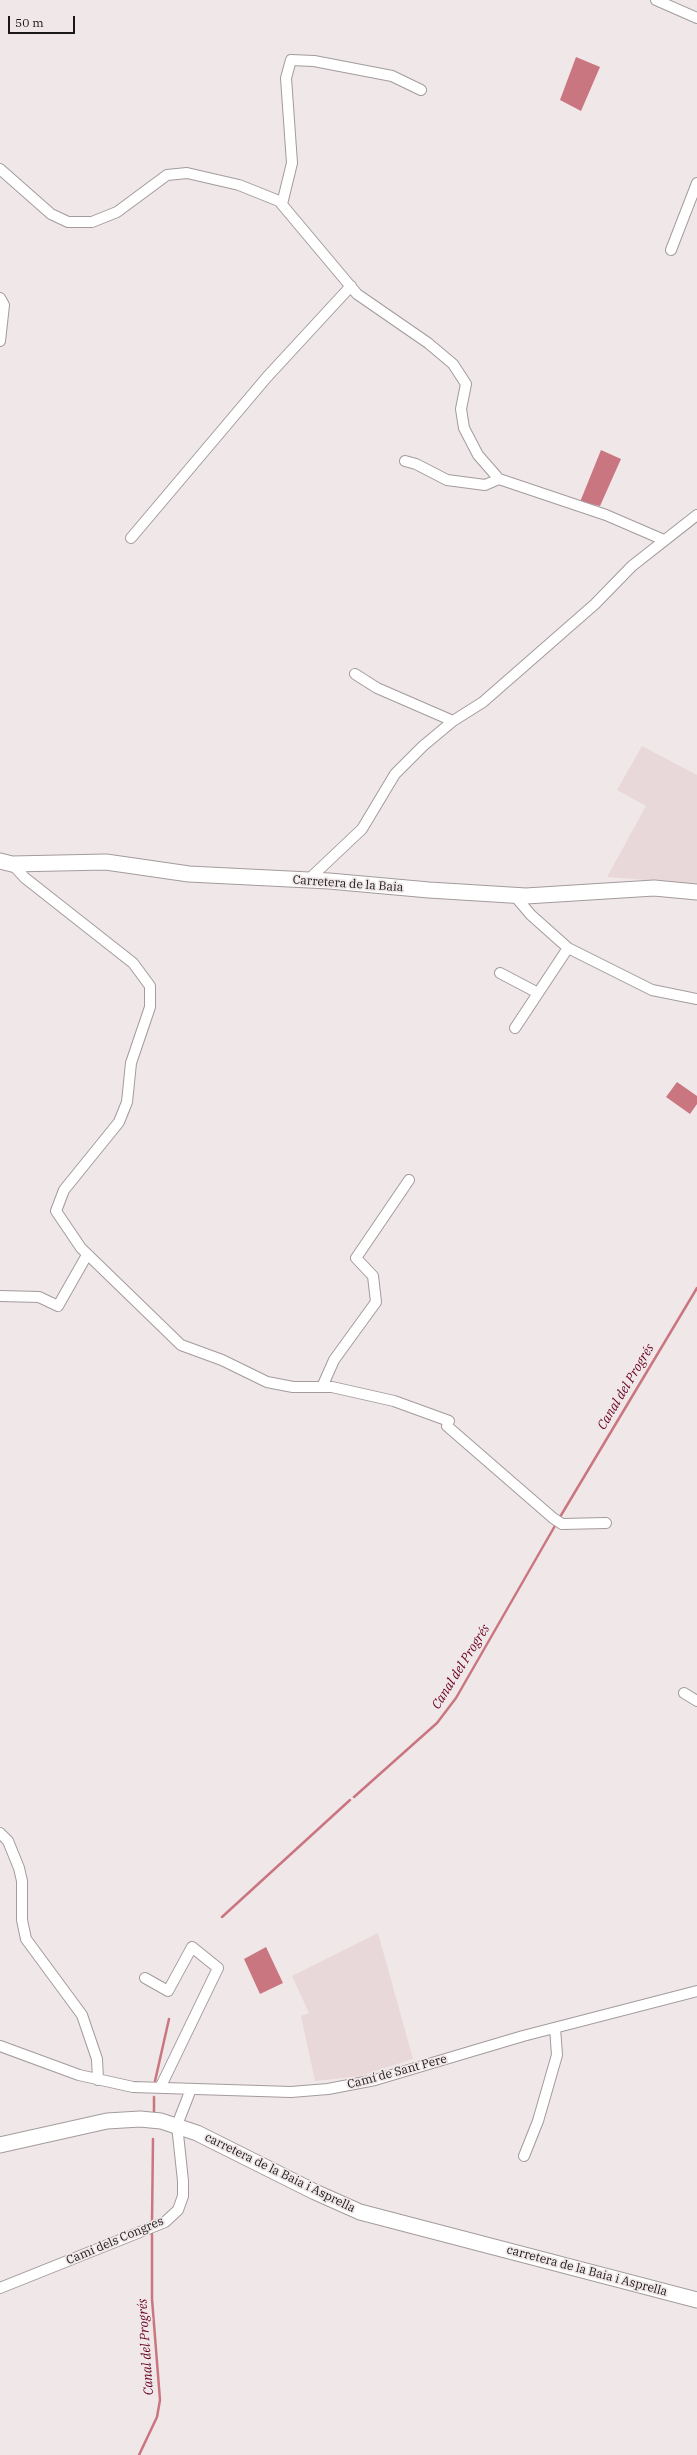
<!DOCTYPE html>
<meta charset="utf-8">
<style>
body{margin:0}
#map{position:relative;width:697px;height:2455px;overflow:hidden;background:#f0e7e8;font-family:"IBM Plex Serif",serif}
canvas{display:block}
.scale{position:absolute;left:8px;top:16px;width:67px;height:18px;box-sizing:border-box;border:2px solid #1b1819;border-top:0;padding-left:5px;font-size:12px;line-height:14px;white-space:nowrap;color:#1b1819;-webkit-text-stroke:3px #f0e7e8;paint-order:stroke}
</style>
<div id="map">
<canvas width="697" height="2455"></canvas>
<div class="scale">50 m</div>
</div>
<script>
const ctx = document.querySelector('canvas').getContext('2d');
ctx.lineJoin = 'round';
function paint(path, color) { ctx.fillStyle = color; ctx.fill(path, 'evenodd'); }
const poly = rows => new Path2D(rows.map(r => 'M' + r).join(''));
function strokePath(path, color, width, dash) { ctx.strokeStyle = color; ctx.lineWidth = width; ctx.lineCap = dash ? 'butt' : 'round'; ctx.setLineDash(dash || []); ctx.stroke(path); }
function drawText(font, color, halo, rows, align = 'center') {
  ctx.font = font + ' "IBM Plex Serif",serif'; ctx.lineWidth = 3.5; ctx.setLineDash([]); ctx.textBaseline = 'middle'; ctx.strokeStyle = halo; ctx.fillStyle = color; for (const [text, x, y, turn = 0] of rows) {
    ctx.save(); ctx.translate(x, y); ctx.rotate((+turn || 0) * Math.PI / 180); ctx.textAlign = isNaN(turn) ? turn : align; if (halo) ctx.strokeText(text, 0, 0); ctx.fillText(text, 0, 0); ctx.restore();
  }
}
const built = poly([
 [642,746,697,775,697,884,607,877,646,806,617,790],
 [378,1933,413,2059,360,2076,315,2081,301,2016,309,2013,292,1976]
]);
const water = poly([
 [576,57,600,67,581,111,560,100],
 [601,450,621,459,600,506,580,502],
 [677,1082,697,1096,697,1104,690,1114,666,1097],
 [266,1947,283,1983,260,1994,244,1959]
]);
const stream = poly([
 [560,1517,697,1288],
 [354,1797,437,1723,456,1698,556,1524],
 [222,1917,350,1800],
 [155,2081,169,2019],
 [154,2114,154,2097],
 [152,2223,153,2139],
 [139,2455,157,2417,160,2400,152,2299,152,2234]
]);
const minor = poly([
 [656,0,697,18],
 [0,169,51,214,68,222,92,222,117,212,167,175,187,173,239,185,279,201,357,294,428,343,453,364,466,384,461,409,464,428,478,455,499,479,606,515,664,540],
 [282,204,292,163,286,78,291,60,314,61,392,76,421,90],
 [671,250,697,183],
 [0,298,4,305,0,341],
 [405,461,416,464,447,480,485,485,499,479],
 [131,538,267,377,351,286],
 [355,674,377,688,453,721],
 [12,864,25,878,133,963,150,986,150,1007,131,1063,127,1102,119,1122,64,1190,56,1211,81,1248,181,1345,222,1360,267,1382,293,1387,332,1387,394,1401,449,1421],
 [307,881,362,829,395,774,423,746,453,721,483,702,595,604,632,566,697,515],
 [514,895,531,915,568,948,652,990,697,999],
 [500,973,538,993],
 [515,1028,568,948],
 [0,1296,39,1297,58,1306,87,1255],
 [322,1387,334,1360,376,1302,373,1276,356,1258,409,1180],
 [447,1426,553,1518,562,1524,606,1523],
 [684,1693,697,1701],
 [0,1833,8,1841,19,1868,22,1881,22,1920,26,1939,82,2015,97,2059,98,2080],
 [145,1978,168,1991,192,1947,218,1968,160,2088],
 [0,2046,79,2075,133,2087,291,2092,328,2089,375,2080,523,2036,697,1991],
 [524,2156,538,2121,557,2055,555,2028],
 [0,2288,165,2222,178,2210,183,2196,183,2181,177,2125,191,2089]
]);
const secondary = poly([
 [0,861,12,864,106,862,189,874,329,881,429,890,526,896,654,888,697,892],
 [0,2145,107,2121,140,2119,161,2121,197,2133,315,2192,360,2212,697,2300]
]);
const streetNames = [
 ["Carretera de la Baia",348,884,4],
 ["Camí de Sant Pere",397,2072,-15],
 ["carretera de la Baia i Asprella",280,2173,26],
 ["Camí dels Congres",115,2241,-23],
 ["carretera de la Baia i Asprella",587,2271,15]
];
const waterNames = [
 ["Canal del Progrés",626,1387,-59],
 ["Canal del Progrés",461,1667,-58],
 ["Canal del Progrés",146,2347,-94]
];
paint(built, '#e9d8d9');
paint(water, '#ca7681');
strokePath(stream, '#ca7681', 2.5);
strokePath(minor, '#a39b9c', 12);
strokePath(secondary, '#a39b9c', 17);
strokePath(minor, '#fff', 10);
strokePath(secondary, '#fff', 15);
drawText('12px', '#1b1819', '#f0e7e8', streetNames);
drawText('italic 13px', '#690022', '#f0e7e8', waterNames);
</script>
